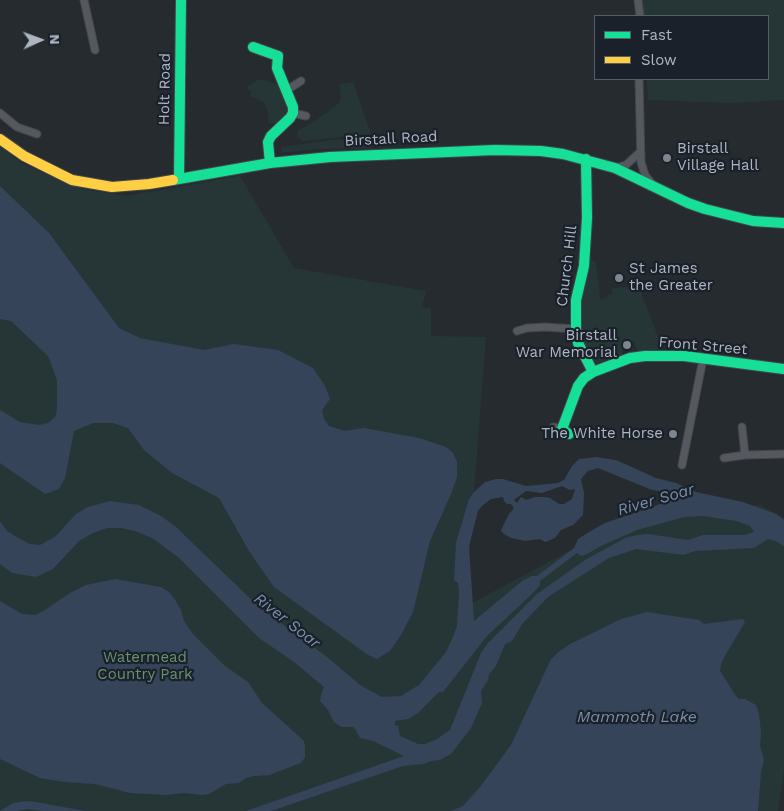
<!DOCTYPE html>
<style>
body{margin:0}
#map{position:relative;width:784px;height:811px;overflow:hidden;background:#262b30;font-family:"Work Sans",sans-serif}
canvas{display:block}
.legend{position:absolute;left:594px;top:15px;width:175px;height:65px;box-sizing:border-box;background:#1a212a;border:1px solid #555d67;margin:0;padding:6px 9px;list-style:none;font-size:15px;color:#aeb6c2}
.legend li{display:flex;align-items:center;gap:10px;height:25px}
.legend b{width:25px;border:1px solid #555d67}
.north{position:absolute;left:15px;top:15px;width:50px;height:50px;-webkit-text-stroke:4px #1a212a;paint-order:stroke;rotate:88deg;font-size:14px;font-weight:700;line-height:20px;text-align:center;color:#aeb6c2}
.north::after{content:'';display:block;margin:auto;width:18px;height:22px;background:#aeb6c2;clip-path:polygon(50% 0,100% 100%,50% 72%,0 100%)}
</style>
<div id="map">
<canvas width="784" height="811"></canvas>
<ul class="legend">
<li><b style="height:6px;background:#16e098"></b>Fast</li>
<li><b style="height:6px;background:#ffcf43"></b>Slow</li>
</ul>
<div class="north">N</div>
</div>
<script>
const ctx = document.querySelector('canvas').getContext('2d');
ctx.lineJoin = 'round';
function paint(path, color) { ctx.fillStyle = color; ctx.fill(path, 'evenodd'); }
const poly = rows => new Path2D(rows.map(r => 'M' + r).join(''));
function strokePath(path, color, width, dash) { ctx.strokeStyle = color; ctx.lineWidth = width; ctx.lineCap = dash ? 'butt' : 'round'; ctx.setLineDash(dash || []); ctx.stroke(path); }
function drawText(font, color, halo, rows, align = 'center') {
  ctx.font = font + ' "Work Sans",sans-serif'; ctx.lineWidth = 4.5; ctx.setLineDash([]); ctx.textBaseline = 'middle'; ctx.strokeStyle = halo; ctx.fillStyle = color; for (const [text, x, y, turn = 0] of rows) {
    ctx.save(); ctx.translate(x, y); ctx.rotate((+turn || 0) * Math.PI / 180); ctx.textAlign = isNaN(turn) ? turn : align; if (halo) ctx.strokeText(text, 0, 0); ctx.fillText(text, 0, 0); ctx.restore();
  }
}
const green = poly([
 [642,0,784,0,784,100,731,103,648,100,647,79,768,79,768,16,643,16],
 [260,79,285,87,293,107,278,124,268,123,269,117,265,103,250,96,251,92,247,89,248,86],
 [353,82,371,134,303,141,297,136,298,130,314,122,338,104,341,99,340,84],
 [331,140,369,140,371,148,316,149,282,153,281,147],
 [0,146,21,163,79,188,126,196,240,176,294,268,426,291,422,307,431,308,431,336,486,337,465,607,593,538,627,523,760,505,784,518,784,769,778,811,0,811],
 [589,258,595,262,597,267,600,299,607,298,607,295,612,294,612,288,642,286,642,296,663,349,638,352,634,342,624,338,621,345,624,358,595,366,583,348,579,330,580,299]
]);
const water = poly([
 [0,186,49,233,119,328,140,338,204,350,234,344,278,350,313,368,325,386,330,399,322,410,324,419,329,426,345,431,364,428,419,438,446,447,453,453,457,462,457,477,451,494,430,541,413,612,401,635,390,651,377,659,368,655,274,587,249,551,219,498,172,473,144,450,128,428,113,423,93,423,74,431,65,478,59,489,45,494,0,463,0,410,20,422,39,425,48,423,56,416,57,407,57,380,48,356,11,321,0,319],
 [596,457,616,460,656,478,676,483,696,492,743,502,776,514,784,520,784,546,775,541,768,539,754,548,695,551,684,555,636,549,609,558,548,597,522,624,512,641,505,644,496,666,489,674,488,680,481,691,482,703,471,728,451,754,440,760,431,761,424,764,403,766,271,811,246,811,404,756,373,741,360,738,356,730,353,727,341,727,334,722,328,710,320,701,321,695,324,687,294,662,259,638,178,557,152,538,135,531,121,528,107,528,93,533,79,541,53,569,36,577,12,573,0,564,0,521,7,531,17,537,30,544,40,545,56,536,76,514,88,507,110,501,139,505,161,516,176,527,259,607,327,657,360,685,382,697,401,696,419,685,446,652,453,637,457,626,459,594,458,583,454,580,456,543,469,499,474,492,485,482,496,479,503,479,526,486,558,483,564,480,572,466,579,459],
 [598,468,652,490,673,493,675,497,672,500,605,523,589,532,578,539,574,548,537,576,532,576,522,581,474,621,469,546,478,511,482,506,491,499,503,497,504,501,507,504,511,504,514,508,509,514,502,528,501,531,504,534,511,538,525,541,540,539,545,542,555,538,561,530,573,525,583,515,584,493,581,479,588,471],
 [562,486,570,490,575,489,572,499,564,504,559,504,550,498,544,497,535,497,526,500,521,497,517,503,514,500,526,491,542,493],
 [703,516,736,521,750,526,754,532,744,535,703,535,688,540,648,534,638,535,625,538,585,560,537,594,488,643,481,653,450,730,437,739,425,744,418,744,400,736,398,725,395,726,395,721,408,719,418,713,439,692,443,692,487,636,534,592,540,585,540,581,577,553,581,556,587,554,601,546,637,530,684,517],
 [115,579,161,587,169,592,174,598,181,610,184,621,193,634,225,666,248,682,262,703,304,741,305,746,305,757,301,763,269,775,254,776,246,778,239,783,226,784,209,794,203,795,185,793,164,795,130,793,95,784,64,782,40,778,0,759,0,601,22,614,35,615,45,610,70,593,86,585],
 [647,612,699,620,704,624,743,619,745,622,726,654,721,664,720,671,736,696,739,699,745,699,756,705,759,714,761,733,760,746,764,760,761,772,758,811,451,811,463,806,480,787,511,745,550,661,557,653,570,644,621,619],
 [27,801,36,802,85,811,42,811,28,809,16,811,0,811,13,803]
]);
const street = poly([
 [84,0,95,50],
 [638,0,640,16],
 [639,79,641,162,645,175,653,185],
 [287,90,301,81],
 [0,113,17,127,37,134],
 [293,113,306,116],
 [615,168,626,165,640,152],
 [517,331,527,328,545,327,576,329],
 [553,427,562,429],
 [742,427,745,455],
 [724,458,745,455,784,454],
 [682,465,703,359]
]);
const fast = poly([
 [253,47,278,56,277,68,293,107,293,113,290,118,271,136,268,142,270,163],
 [586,159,587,218,584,266,576,300,576,329,578,343,593,372],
 [179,179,181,0],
 [173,180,270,163,330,157,495,150,541,151,563,154,615,168,688,203,705,209,753,221,784,223],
 [569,434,562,429,578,386,584,378,593,372,630,358,645,356,684,356,784,369]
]);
const slow = poly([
 [0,139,24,156,72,180,112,187,149,184,173,180]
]);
const markers = [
 [667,158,5,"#7e858f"],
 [619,278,5,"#7e858f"],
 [627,345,5,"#7e858f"],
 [673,434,5,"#7e858f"]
];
const streetNames = [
 ["Holt Road",165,89,-89],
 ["Birstall Road",391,139,-3],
 ["Church Hill",567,266,-83],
 ["Front Street",703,346,5]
];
const poiNames = [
 ["Birstall",677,149],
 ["Village Hall",677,166],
 ["St James",629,269],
 ["the Greater",629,286],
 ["Birstall",617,336,"right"],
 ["War Memorial",617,353,"right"],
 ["The White Horse",663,434,"right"]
];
const parkNames = [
 ["Watermead",145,658],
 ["Country Park",145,675]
];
const waterNames = [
 ["River Soar",656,500,-16],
 ["River Soar",287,621,38],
 ["Mammoth Lake",637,717]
];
paint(green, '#263637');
paint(water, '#354459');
strokePath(street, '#43474b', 9);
strokePath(fast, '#43474b', 12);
strokePath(slow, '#43474b', 12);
strokePath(street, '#55585e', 7);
strokePath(fast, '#16e098', 10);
strokePath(slow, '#ffcf43', 10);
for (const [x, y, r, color] of markers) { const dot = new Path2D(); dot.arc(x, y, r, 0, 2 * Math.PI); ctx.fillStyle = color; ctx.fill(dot); strokePath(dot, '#1a212a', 2); }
drawText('15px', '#aeb6c2', '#1a212a', streetNames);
drawText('15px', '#aeb6c2', '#1a212a', poiNames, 'left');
drawText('15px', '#689171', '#1a212a', parkNames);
drawText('italic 16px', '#788ea9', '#1a212a', waterNames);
</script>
